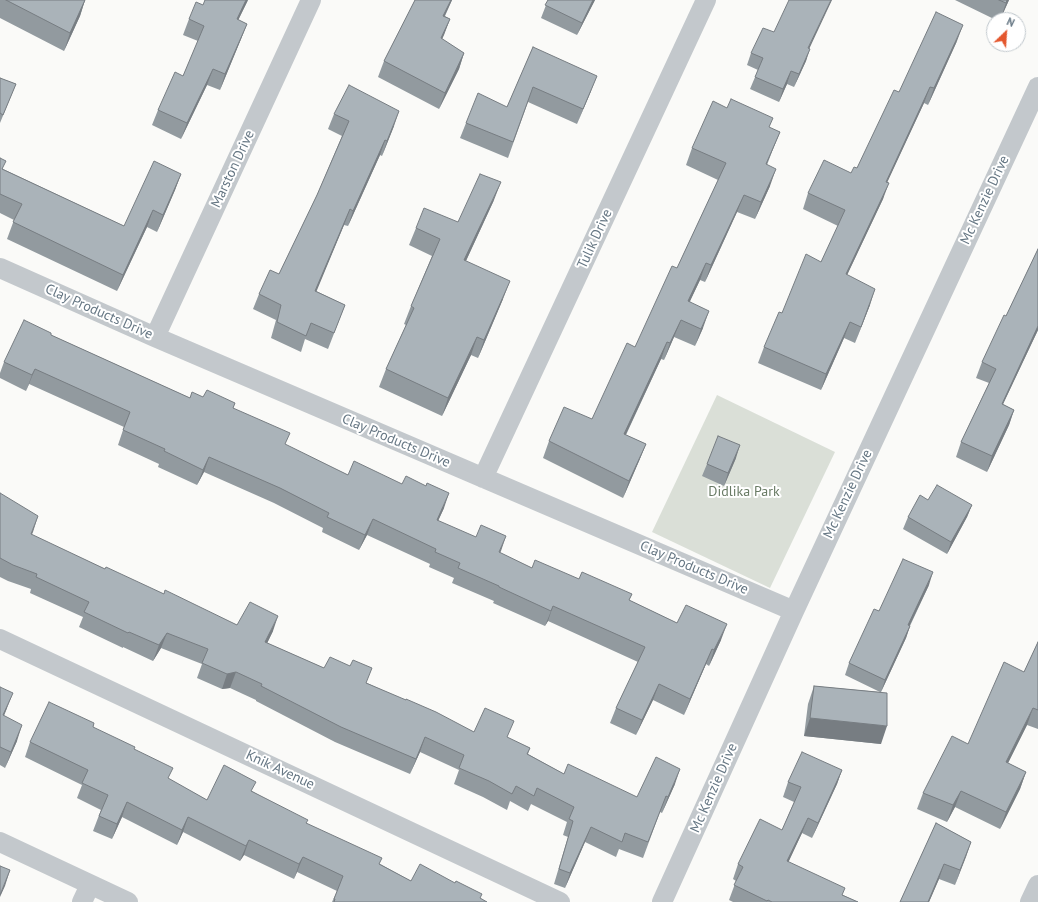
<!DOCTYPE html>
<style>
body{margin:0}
#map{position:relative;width:1038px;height:902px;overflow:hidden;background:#fafaf8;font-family:"PT Sans",sans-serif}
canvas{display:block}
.north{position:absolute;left:986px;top:12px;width:40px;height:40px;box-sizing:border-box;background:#fff;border:1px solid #c1c8cd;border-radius:50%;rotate:25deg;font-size:11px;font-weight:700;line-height:16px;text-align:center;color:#657683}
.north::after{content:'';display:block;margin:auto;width:14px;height:18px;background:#e4572e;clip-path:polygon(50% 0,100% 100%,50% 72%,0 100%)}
</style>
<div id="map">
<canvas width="1038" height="902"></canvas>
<div class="north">N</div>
</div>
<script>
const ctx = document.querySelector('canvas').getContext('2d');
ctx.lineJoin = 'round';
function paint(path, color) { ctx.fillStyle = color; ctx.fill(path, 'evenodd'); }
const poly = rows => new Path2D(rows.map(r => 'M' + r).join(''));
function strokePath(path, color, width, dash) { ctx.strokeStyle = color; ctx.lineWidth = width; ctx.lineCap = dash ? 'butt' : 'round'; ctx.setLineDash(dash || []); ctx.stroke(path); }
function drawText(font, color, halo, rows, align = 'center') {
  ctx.font = font + ' "PT Sans",sans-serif'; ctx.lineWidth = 4; ctx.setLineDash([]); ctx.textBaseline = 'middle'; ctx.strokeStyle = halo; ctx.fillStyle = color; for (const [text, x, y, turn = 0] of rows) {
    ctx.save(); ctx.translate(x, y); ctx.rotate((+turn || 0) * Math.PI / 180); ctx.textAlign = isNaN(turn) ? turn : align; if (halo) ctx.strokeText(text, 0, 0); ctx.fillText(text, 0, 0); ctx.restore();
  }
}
const green = poly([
 [717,395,835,452,770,588,652,532]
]);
const minor = poly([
 [0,268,155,337,794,611],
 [155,337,311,0],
 [483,478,706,0],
 [0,639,560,902],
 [0,842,128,902],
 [82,902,90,885],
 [662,902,794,611,1038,87],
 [1030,902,1038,885]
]);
const wall = poly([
 [0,0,85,0,80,16,64,51,0,18],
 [248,0,238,20,247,24,241,39,220,90,207,85,181,139,152,125,158,110,183,76,198,41,183,35,189,19],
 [415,0,452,0,445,16,450,19,442,39,464,53,459,69,439,109,378,77,384,61],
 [548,0,595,0,577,35,541,18],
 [955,0,1009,0,1000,20,996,20],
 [957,41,928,105,924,103,887,182,883,199,847,275,870,305,855,343,844,338,821,390,758,363,764,347,782,313,821,262,838,226,803,209,808,193,851,173,857,168,899,92],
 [533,47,591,91,577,124,528,102,508,158,460,138,466,123,507,107],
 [809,48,806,61,794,87,787,84,779,102,750,89,758,70,747,65,751,53],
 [0,78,16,84,0,123],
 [334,114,394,126,382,156,380,155,348,226,344,225,316,291,345,305,328,349,305,339,301,352,271,338,276,320,253,309,259,294,279,274,317,195,342,136,328,129],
 [769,128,780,132,773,149,767,165,770,186,755,219,737,212,705,282,700,280,690,301,703,328,695,346,674,337,664,360,661,359,626,435,646,444,639,461,623,498,543,458,549,441,592,419,635,347,677,268,718,180,686,165,692,148],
 [0,158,3,169,124,226,181,174,175,190,157,232,147,227,117,291,7,239,14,220,0,213],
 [494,200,466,261,503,299,478,358,471,355,442,416,379,387,386,369,406,325,404,324,411,306,432,256,409,245,416,228,458,222],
 [1038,249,1038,330,1003,404,1014,410,1009,425,987,472,956,457,961,442,989,383,976,378,982,362,1006,316],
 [51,335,190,398,203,397,235,403,233,408,285,445,348,475,444,508,438,521,500,553,532,568,579,579,632,594,629,600,677,623,721,640,709,666,706,664,684,715,653,700,636,735,610,723,616,708,638,662,548,621,545,626,493,603,494,601,452,583,454,578,429,567,430,564,367,535,359,550,322,532,323,528,274,503,204,472,197,485,158,467,159,464,118,445,124,427,29,384,26,391,0,378,0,373,4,362],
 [736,458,724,486,702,476,707,464],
 [0,493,31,535,105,569,237,625,273,631,267,643,324,668,367,683,474,732,508,738,530,748,528,754,564,774,637,797,675,784,662,813,660,812,643,858,619,849,616,857,585,842,565,888,554,884,568,837,563,835,567,822,531,804,528,811,510,801,507,810,483,797,454,784,459,770,420,752,410,774,335,742,256,701,256,700,230,688,222,689,197,678,202,664,161,648,153,661,123,647,123,648,79,627,83,617,30,593,31,589,8,581,0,577],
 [928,500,972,505,967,517,947,554,903,529,908,517],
 [929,585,910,626,906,638,881,692,881,744,804,736,808,704,814,686,880,692,845,675,849,663,879,611],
 [1038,642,1038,729,1027,725,1008,763,1026,772,1020,789,1000,829,955,807,947,822,917,809,923,793,968,744,1024,672],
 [0,687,7,708,4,716,17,741,5,768,0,765],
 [93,728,134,749,169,779,207,800,252,791,306,823,411,881,480,899,487,902,332,902,337,891,297,872,294,879,244,855,240,861,183,832,177,845,122,817,112,839,93,831,101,810,77,798,82,785,25,757,30,742],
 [842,770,837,784,812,838,802,833,788,862,843,895,858,902,733,902,729,900,736,881,733,879,738,864,782,830,794,802,783,797,788,782],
 [936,823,971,842,955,885,939,879,929,902,900,902]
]);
const shadedWall = poly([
 [85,0,80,16,64,51,70,33],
 [246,0,248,0,231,35,237,19],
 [451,0,452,0,437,32,443,16],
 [593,0,595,0,577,35,582,23],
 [831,0,832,0,804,60,808,48],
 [1007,0,1009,0,1000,20,1006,3],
 [450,19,444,35,435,54,441,38],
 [247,24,241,39,220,90,225,74],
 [963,25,957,41,928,105,934,88],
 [810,49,806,61,794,87,799,74],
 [464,53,459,69,439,109,445,93],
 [213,69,207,85,181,139,187,123],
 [791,71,787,84,779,102,783,89],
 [597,76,591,91,577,124,583,109],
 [930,87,924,103,880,198,886,182],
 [399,111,394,126,382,156,387,141],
 [780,132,773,149,759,181,766,164],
 [385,140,380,155,348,226,353,211],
 [776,169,770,186,755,219,761,202],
 [181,174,175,190,157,232,163,215],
 [501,182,494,200,458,278,464,260],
 [889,183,883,199,840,290,846,274],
 [744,195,737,212,705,282,711,265],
 [350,209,344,225,310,307,315,291],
 [153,210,147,227,117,291,123,275],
 [706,263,700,280,682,318,688,301],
 [510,281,503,299,478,358,484,340],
 [875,289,870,305,855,343,861,327],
 [709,311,703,328,695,346,701,329],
 [681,320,674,337,664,360,670,343],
 [850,322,844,338,821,390,826,374],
 [1038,326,1038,330,996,419,1002,404],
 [477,337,471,355,442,416,448,398],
 [667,342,661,359,618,451,624,434],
 [35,369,29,384,26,391,32,375],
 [1014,410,1009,425,987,472,992,456],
 [646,444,639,461,623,498,629,481],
 [740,445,736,458,724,486,728,473],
 [209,457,204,472,197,485,203,470],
 [449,493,444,508,431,536,437,520],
 [972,505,967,517,947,554,951,542],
 [38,516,33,532,25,550,31,534],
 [373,519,367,535,359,550,365,535],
 [506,536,501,551,493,568,499,552],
 [933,572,929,585,904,637,908,625],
 [553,606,548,621,545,626],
 [278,616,273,631,260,658,265,642],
 [727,624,721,640,709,666,714,650],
 [910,626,906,638,881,692,885,680],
 [167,633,161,648,153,661,159,645],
 [712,649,706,664,684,715,690,699],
 [236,672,230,688,222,689,227,674],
 [659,684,653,700,636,735,642,720],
 [13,693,7,708,0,724,3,715],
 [1033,708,1027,725,1000,779,1006,762],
 [810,718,887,726,881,744,804,736],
 [22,725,17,741,5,768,11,752],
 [425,737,420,752,410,774,416,759],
 [680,769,675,784,662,813,668,797],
 [842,770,837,784,812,838,818,823],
 [1026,772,1020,789,1000,829,1006,812],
 [961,791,955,807,947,822,953,805],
 [127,802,122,817,112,839,117,824],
 [188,817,183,832,177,845,182,830],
 [808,818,802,833,782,876,787,861],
 [591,827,585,842,565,888,570,873],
 [249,840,244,855,240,861,246,846],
 [971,842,966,857,955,885,960,870],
 [303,857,297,872,294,879,299,864],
 [944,864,939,879,929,902,928,902],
 [10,870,5,886,0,897,0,895]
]);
const building = poly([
 [6,0,85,0,70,33,6,0],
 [205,0,246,0,237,19,247,24,225,74,213,69,187,123,158,110,175,72,183,76,204,26,189,19,196,2,203,5,205,0],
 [415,0,451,0,443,16,450,19,441,38,464,53,445,93,384,61,415,0],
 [548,0,593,0,582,23,545,5,548,0],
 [789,0,831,0,808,48,810,49,799,74,791,71,783,89,755,77,763,58,751,53,763,28,774,32,789,0],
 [999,0,1007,0,1006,3,999,0],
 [936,12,963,25,934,88,930,87,886,182,889,183,846,274,875,289,861,327,850,322,826,374,764,347,779,312,782,313,806,254,821,262,845,210,808,193,824,160,851,173,854,167,857,168,894,90,899,92,936,12],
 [533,47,597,76,583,109,533,87,513,142,466,123,478,93,507,107,533,47],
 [0,78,16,84,3,115,0,113,0,78],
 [349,85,399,111,387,141,385,140,353,211,350,209,315,291,345,305,334,333,311,323,306,336,277,322,281,305,259,294,270,270,279,274,317,195,349,121,334,114,349,85],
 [731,99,773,118,769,127,780,132,766,164,776,169,761,202,744,195,711,265,706,263,688,301,709,311,701,329,681,320,670,343,667,342,624,434,646,444,629,481,549,441,564,407,592,419,627,343,635,347,672,266,677,268,726,163,692,148,713,101,727,108,731,99],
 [0,158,6,161,2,169,124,226,154,161,181,174,163,215,153,210,123,275,13,222,22,204,0,194,0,158],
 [480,174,501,182,464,260,510,281,484,340,477,337,448,398,386,369,414,308,411,306,440,239,416,228,424,208,458,222,480,174],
 [1038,249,1038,326,1002,404,1014,410,992,456,961,442,996,369,982,362,1004,315,1006,316,1038,249],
 [24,320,51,333,51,335,190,398,192,392,203,397,207,390,235,403,233,408,290,433,285,444,348,475,354,461,402,484,406,476,426,486,427,483,449,493,437,520,476,537,481,525,506,536,499,552,532,568,535,560,579,579,582,572,632,594,629,600,677,623,686,605,727,624,714,650,712,649,690,699,659,684,642,720,616,708,645,647,553,606,551,611,499,587,499,586,458,568,460,563,435,552,436,549,373,519,365,535,327,517,329,513,280,488,209,457,203,470,164,451,165,449,123,430,130,412,35,369,32,375,4,362,24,320],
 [718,436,740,445,728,473,707,464,718,436],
 [937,485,972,505,951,542,908,517,920,495,928,500,937,485],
 [0,493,38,516,31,534,105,569,106,567,164,594,165,590,237,625,250,602,278,616,265,642,324,668,330,657,350,666,353,660,372,668,366,683,406,700,406,699,436,712,474,732,485,708,514,721,507,737,530,748,527,754,564,774,568,764,637,797,656,757,680,769,668,797,666,796,648,842,625,833,622,842,591,827,570,873,559,869,573,821,569,819,574,807,537,788,534,796,516,786,512,794,489,781,459,768,464,755,425,737,416,759,341,727,261,686,262,684,236,672,227,674,202,663,208,649,167,633,159,645,129,632,128,633,84,612,89,602,36,577,37,574,13,565,0,558,0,493],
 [903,559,933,572,908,625,910,626,885,680,849,663,874,609,879,611,903,559],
 [1038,642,1038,710,1033,708,1006,762,1026,772,1006,812,961,791,953,805,923,793,952,736,968,744,1004,662,1024,672,1038,642],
 [814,686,887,693,887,726,810,718,814,686],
 [0,687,13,693,3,715,22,725,11,752,0,747,0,687],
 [49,702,94,723,93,727,135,747,134,749,173,768,168,778,207,800,224,765,256,782,251,791,308,820,306,823,382,858,379,864,411,881,420,864,455,883,456,881,482,894,480,898,487,902,334,902,335,899,334,899,343,876,303,857,299,864,249,840,246,846,188,817,182,830,127,802,117,824,99,816,108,795,82,783,88,770,30,742,49,702],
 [802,752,842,770,818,823,808,818,787,861,845,888,842,895,858,902,772,902,768,900,767,901,734,885,743,867,738,864,760,819,782,830,801,787,788,782,802,752],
 [936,823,971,842,960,870,944,864,928,902,900,902,936,823],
 [0,866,10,870,0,895,0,866]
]);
const streetNames = [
 ["Marston Drive",233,169,-65],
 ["Mc Kenzie Drive",985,200,-65],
 ["Tulik Drive",595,239,-65],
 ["Clay Products Drive",99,312,24],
 ["Clay Products Drive",396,441,23],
 ["Mc Kenzie Drive",848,494,-65],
 ["Clay Products Drive",694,568,23],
 ["Knik Avenue",280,770,25],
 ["Mc Kenzie Drive",714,788,-66]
];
const parkNames = [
 ["Didlika Park",744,492]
];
paint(green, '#dadfd7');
strokePath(minor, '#c3c8cc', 20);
paint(wall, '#929a9f');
paint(shadedWall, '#777d82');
paint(building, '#aab3b9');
strokePath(building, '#777d82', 1);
drawText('14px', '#657683', '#fff', streetNames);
drawText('14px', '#687a64', '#fff', parkNames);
</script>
